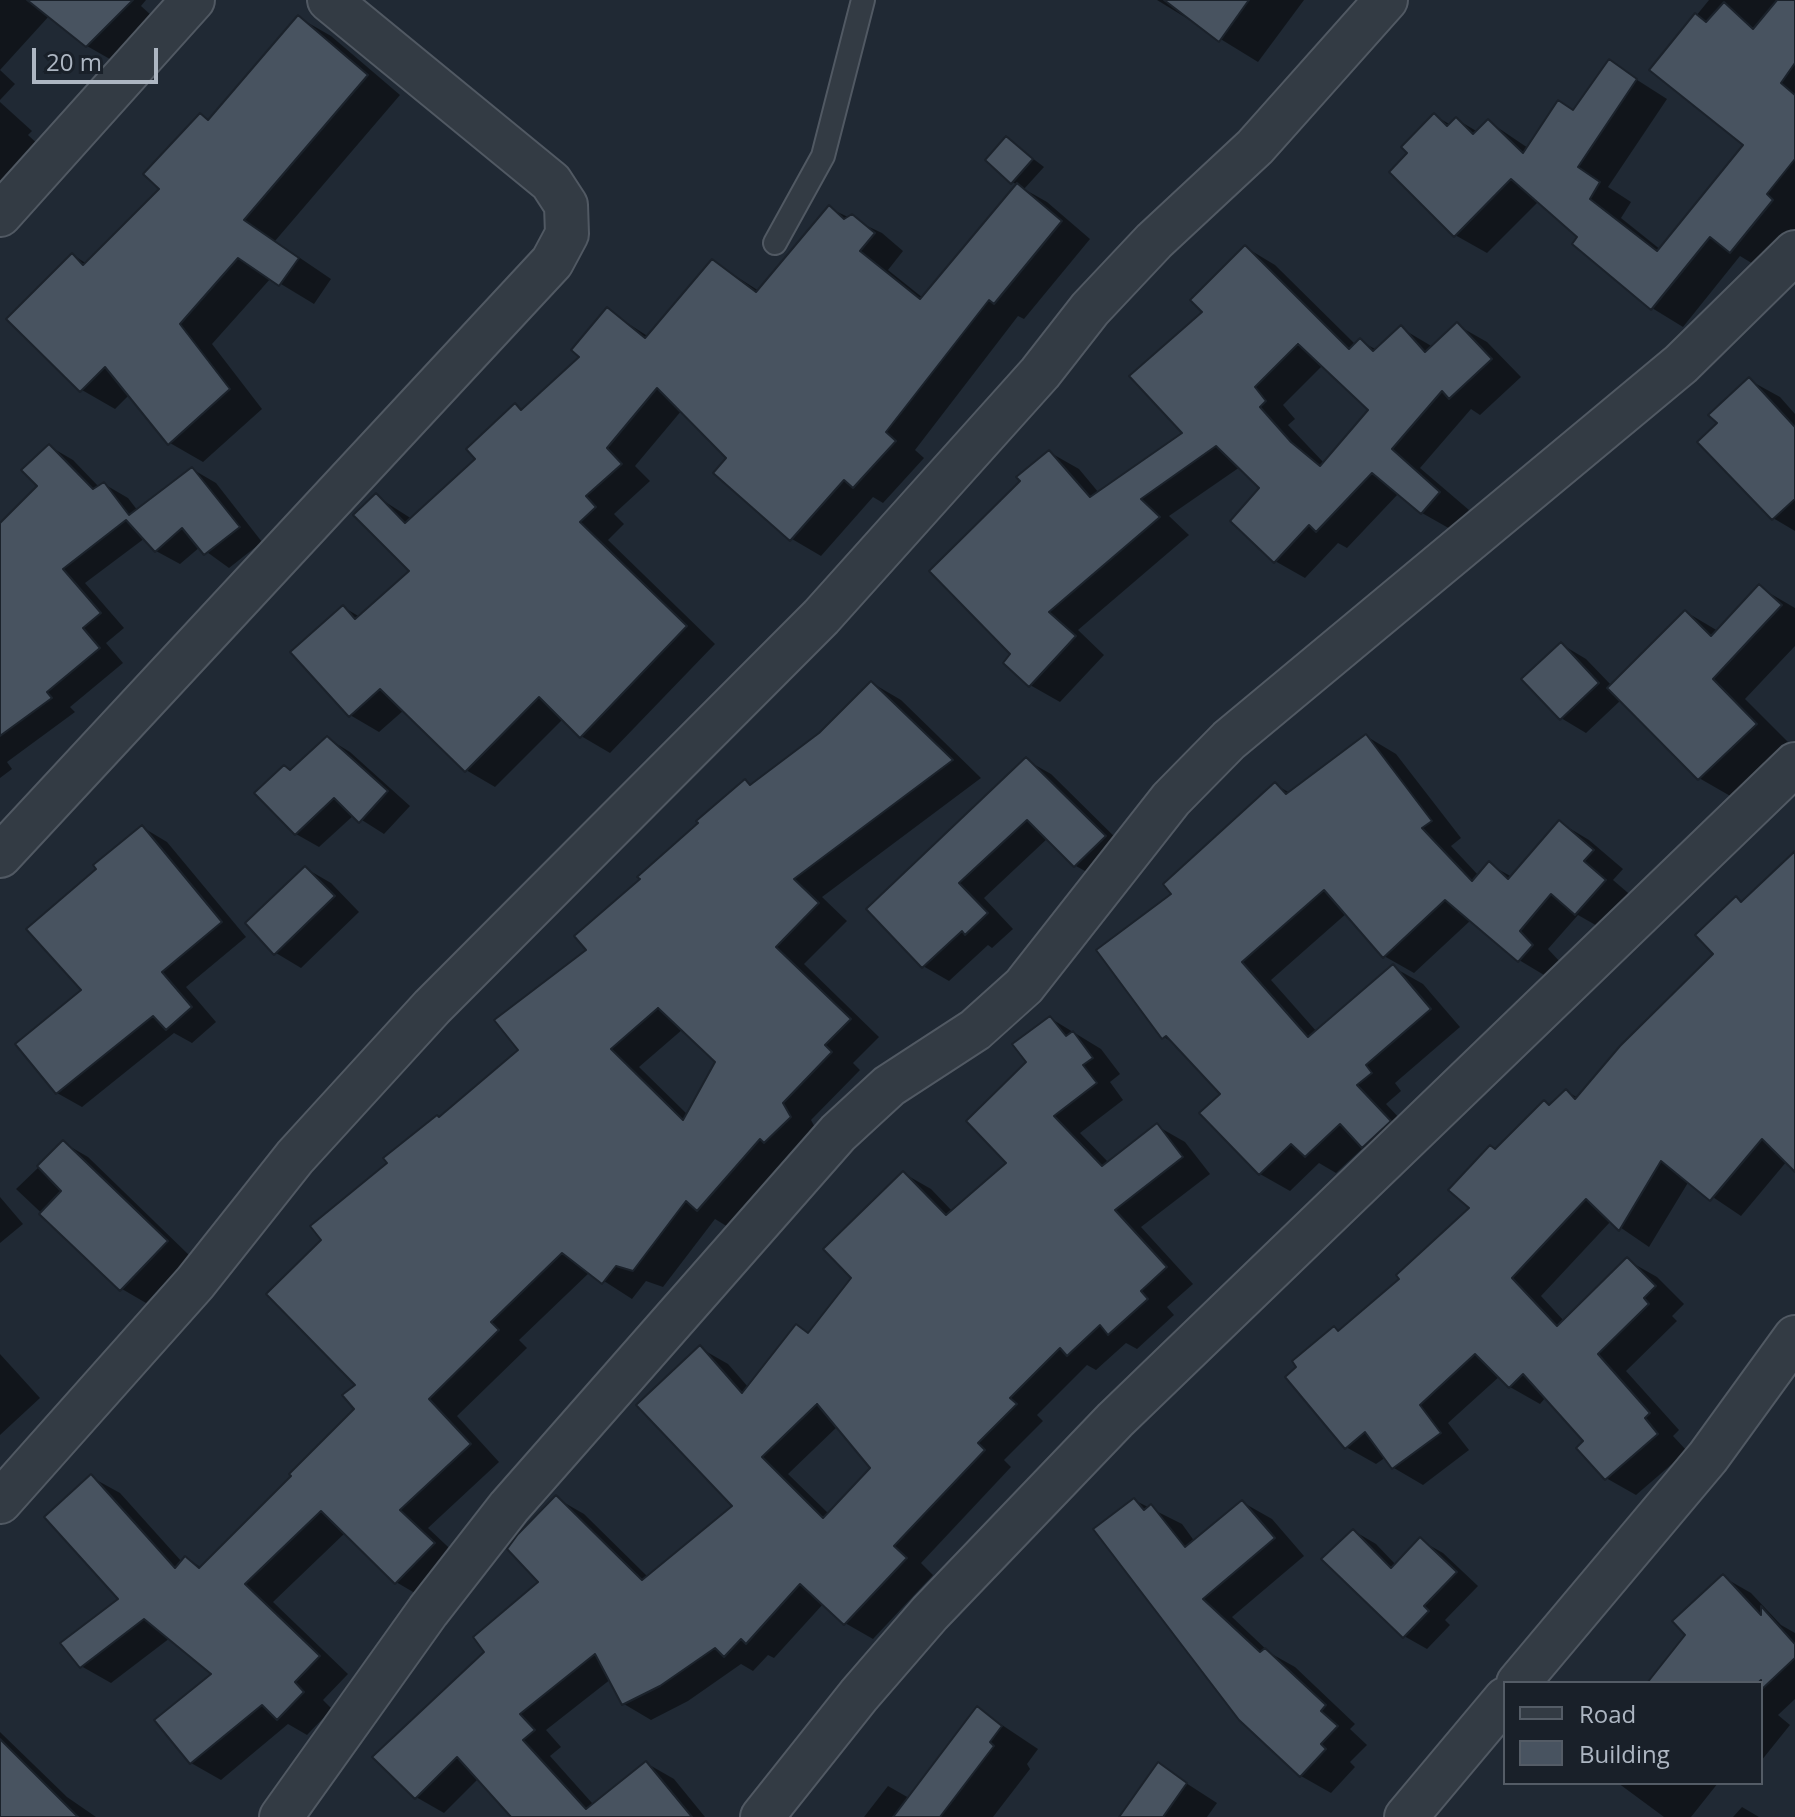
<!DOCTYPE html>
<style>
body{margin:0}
#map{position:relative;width:1795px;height:1817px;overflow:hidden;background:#202934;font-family:"Open Sans",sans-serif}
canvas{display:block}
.legend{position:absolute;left:1503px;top:1681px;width:260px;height:104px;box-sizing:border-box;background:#192029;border:2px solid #545c66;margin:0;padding:10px 14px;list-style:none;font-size:24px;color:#adb6c2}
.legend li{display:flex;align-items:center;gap:16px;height:40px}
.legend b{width:40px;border:2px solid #545c66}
.scale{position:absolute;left:32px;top:48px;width:126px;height:36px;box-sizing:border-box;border:4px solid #adb6c2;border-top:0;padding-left:10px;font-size:24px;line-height:28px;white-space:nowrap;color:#adb6c2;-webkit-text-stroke:6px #192029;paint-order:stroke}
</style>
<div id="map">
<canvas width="1795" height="1817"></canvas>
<ul class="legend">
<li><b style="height:10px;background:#333b44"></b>Road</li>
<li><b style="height:22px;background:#485360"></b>Building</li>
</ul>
<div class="scale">20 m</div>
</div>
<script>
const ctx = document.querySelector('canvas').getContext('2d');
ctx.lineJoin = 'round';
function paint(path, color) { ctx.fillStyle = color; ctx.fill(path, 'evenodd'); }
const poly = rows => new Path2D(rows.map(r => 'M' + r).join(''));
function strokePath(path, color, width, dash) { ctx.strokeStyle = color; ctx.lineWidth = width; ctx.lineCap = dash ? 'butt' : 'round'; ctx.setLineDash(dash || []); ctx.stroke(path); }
const shadow = poly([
 [0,0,146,0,141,6,162,25,122,66,87,46,50,15,0,70],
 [1157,0,1304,0,1258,62],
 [1709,0,1795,0,1795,230,1763,270,1740,256,1683,327,1652,308,1539,201,1487,253,1455,235,1410,153,1435,116,1451,125,1456,119,1478,132,1488,121,1528,148,1574,111,1609,62,1667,99,1608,187,1631,202,1621,218,1661,250,1746,145,1652,70],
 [298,17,331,36,400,95,275,241,331,279,314,304,271,278,212,344,262,409,203,462,170,443,130,394,115,409,82,390,73,255,87,264,162,189,200,115,210,121],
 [0,70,15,84,0,100],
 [0,102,32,131,28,135,52,157,0,191],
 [1006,138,1044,167,1024,189,1047,202,1090,239,1024,319,1018,316,915,450,924,458,883,503,873,497,821,556,792,539,729,458,682,410,635,466,650,481,614,514,624,524,608,540,715,644,610,753,581,736,563,719,495,787,466,770,404,710,379,732,350,715,343,607,360,617,412,571,376,496,412,519,477,459,515,406,523,411,582,357,607,310,649,337,712,261,759,291,829,208,882,233,903,251,888,270,923,298,1018,185,1012,182],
 [1245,247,1275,265,1356,345,1360,341,1377,350,1401,328,1433,347,1457,325,1487,342,1521,377,1480,415,1471,409,1420,468,1469,510,1452,530,1422,513,1399,493,1347,548,1338,543,1305,578,1275,561,1262,488,1240,467,1169,516,1189,535,1078,630,1104,655,1060,702,1030,685,1013,654,1049,452,1079,469,1099,493,1185,434,1205,312],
 [1323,365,1371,409,1325,464,1288,425,1295,419,1283,405],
 [1749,380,1780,397,1795,414,1795,531,1773,518,1719,423],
 [49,446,73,460,99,487,104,484,128,498,138,511,192,469,216,483,262,542,229,568,200,547,180,564,156,551,145,538,85,583,124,628,106,643,123,663,70,707,75,712,7,762,12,769,0,778,0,526,40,486],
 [1759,587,1795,608,1795,646,1745,699,1790,744,1732,797,1699,778,1621,700,1586,733,1561,718,1561,644,1586,659,1612,686,1686,612,1718,631],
 [872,683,901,700,981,778,822,897,847,921,804,964,879,1037,853,1063,860,1070,811,1120,819,1135,794,1158,789,1156,728,1227,715,1219,663,1287,646,1281,632,1299,590,1272,519,1340,527,1348,457,1416,499,1462,428,1528,463,1561,425,1599,396,1582,345,1533,273,1602,348,1674,323,1700,332,1709,307,1735,288,1724,221,1780,191,1763,214,1674,170,1638,111,1683,81,1666,121,1599,91,1477,120,1493,182,1562,186,1558,202,1568,356,1409,357,1385,441,1119,521,1050,589,950,642,879,745,781,752,786,820,735],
 [683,1029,718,1062,688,1115,639,1067],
 [1366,736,1396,754,1461,838,1451,846,1479,876,1489,864,1512,877,1559,822,1589,840,1623,869,1613,880,1634,898,1606,931,1578,915,1548,949,1562,964,1549,978,1519,960,1471,920,1414,973,1384,956,1347,913,1271,980,1317,1032,1393,967,1423,984,1460,1027,1395,1083,1401,1091,1386,1104,1419,1139,1394,1164,1364,1147,1336,1173,1319,1163,1290,1191,1260,1174,1222,1094,1177,1045,1164,1037,1174,894,1276,785,1290,793],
 [327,738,350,752,410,806,384,834,354,815,319,847,296,834,292,771],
 [1026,760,1051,774,1130,852,1101,880,1076,866,1048,838,984,898,1013,929,992,948,988,945,949,981,923,966,868,909],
 [142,827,167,842,246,937,186,987,216,1022,192,1043,174,1033,82,1107,57,1093,83,991,98,869],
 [1795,854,1795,1167,1787,1161,1741,1216,1689,1181,1649,1247,1611,1221,1541,1296,1565,1322,1627,1260,1657,1277,1684,1304,1672,1316,1677,1321,1626,1371,1679,1430,1673,1436,1687,1451,1636,1495,1606,1478,1586,1441,1546,1397,1540,1404,1510,1387,1500,1376,1448,1423,1469,1450,1423,1485,1394,1468,1386,1457,1376,1464,1346,1447,1334,1328,1340,1332,1402,1279,1472,1208,1496,1150,1566,1091,1578,1098,1715,955,1736,899,1743,903],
 [305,868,331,883,359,912,301,968,276,953],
 [1050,1018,1101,1049,1120,1074,1110,1082,1123,1100,1080,1133,1109,1163,1157,1126,1185,1142,1210,1174,1141,1227,1193,1284,1167,1307,1174,1315,1137,1349,1126,1343,1096,1370,1087,1365,1037,1415,1043,1421,1004,1460,1011,1467,921,1563,933,1575,873,1639,845,1623,824,1603,774,1658,768,1655,753,1671,741,1664,688,1701,651,1720,624,1704,611,1679,546,1730,561,1747,550,1756,592,1803,595,1804,646,1763,674,1779,705,1817,522,1817,479,1778,444,1813,416,1797,487,1652,541,1582,556,1498,584,1514,648,1577,735,1506,700,1348,728,1364,749,1388,810,1334,854,1278,903,1173,931,1189,953,1212,1009,1163,1029,1063],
 [838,1426,873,1468,829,1514,788,1474],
 [64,1143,88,1157,190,1256,146,1303,122,1289,16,1189],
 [0,1197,23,1224,0,1243],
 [0,1354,40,1398,0,1435],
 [1134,1500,1182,1524,1195,1542,1242,1502,1272,1519,1304,1556,1232,1617,1270,1653,1295,1667,1355,1724,1350,1729,1367,1745,1350,1762,1355,1767,1331,1793,1301,1776],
 [1354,1531,1376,1544,1396,1565,1420,1540,1443,1553,1478,1586,1445,1620,1450,1625,1427,1649,1404,1636],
 [1723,1577,1751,1593,1781,1625,1795,1633,1795,1699,1778,1715,1790,1725,1761,1761,1761,1683,1649,1683,1687,1634],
 [978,1709,1038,1749,1027,1764,1030,1769,993,1817,864,1817,888,1786,909,1798],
 [0,1732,67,1797,96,1817,0,1817],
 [1158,1765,1217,1803,1207,1817,1121,1817],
 [1618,1783,1718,1783,1691,1817,1664,1817],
 [1742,1807,1759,1817,1733,1817]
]);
const building = poly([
 [27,0,133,0,86,47,27,0],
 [1164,0,1249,0,1219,42,1164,0],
 [1777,0,1795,0,1795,63,1781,83,1795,95,1795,159,1767,194,1773,200,1730,253,1710,237,1651,310,1572,244,1577,237,1511,179,1454,237,1389,172,1407,153,1401,147,1434,113,1447,126,1456,117,1473,134,1488,119,1523,153,1558,100,1573,110,1609,59,1637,79,1578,167,1600,182,1590,199,1657,251,1743,145,1649,70,1695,13,1706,22,1724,2,1753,29,1777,0],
 [298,15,368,75,244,220,299,258,279,286,238,258,180,324,230,389,168,445,105,367,80,392,6,319,72,253,83,265,159,189,143,174,200,113,208,120,298,15],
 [1006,136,1033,159,1011,184,985,160,1006,136],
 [1017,183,1062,221,994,304,989,300,886,432,896,441,853,488,844,480,790,541,713,473,726,458,657,388,607,448,622,464,586,496,596,507,580,522,687,626,580,738,539,697,465,772,380,689,349,717,290,652,343,605,355,619,409,571,353,515,376,493,405,523,475,459,466,449,515,403,521,410,579,357,571,350,607,307,645,338,712,259,756,292,829,205,844,219,852,214,875,233,860,251,920,299,1017,183],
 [1245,245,1349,349,1360,338,1373,351,1401,325,1425,352,1457,322,1492,359,1449,399,1442,391,1392,449,1440,492,1421,514,1372,473,1316,532,1309,525,1274,563,1230,521,1259,488,1216,446,1141,499,1160,517,1049,612,1076,636,1029,687,1003,663,1010,654,929,571,1020,481,1016,477,1049,450,1090,497,1182,433,1129,376,1202,312,1190,300,1245,245],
 [1298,344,1368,410,1320,466,1291,442,1260,407,1266,401,1255,387,1298,344],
 [1749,377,1795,427,1795,499,1772,520,1697,442,1717,423,1708,415,1749,377],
 [49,444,93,489,104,482,129,515,192,467,240,527,204,555,182,528,155,552,126,520,63,569,101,613,83,628,100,648,47,692,52,698,0,736,0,523,37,486,21,470,49,444],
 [1759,584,1782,605,1713,679,1757,724,1698,780,1607,688,1685,610,1711,636,1759,584],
 [1561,642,1599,683,1560,720,1521,679,1561,642],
 [871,681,953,760,794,879,819,903,776,947,851,1019,825,1045,832,1052,783,1103,791,1117,764,1143,760,1139,697,1211,686,1201,633,1271,616,1266,602,1284,562,1253,491,1322,499,1330,429,1399,471,1444,400,1510,435,1543,395,1584,321,1511,245,1584,320,1656,295,1682,304,1692,277,1720,262,1705,190,1764,154,1720,211,1674,144,1619,80,1668,60,1643,118,1599,44,1517,91,1474,175,1568,185,1556,199,1568,291,1476,289,1474,354,1409,342,1395,355,1385,266,1294,321,1240,310,1226,387,1163,383,1158,437,1115,439,1117,518,1050,494,1020,586,950,574,936,640,879,637,877,698,823,696,821,745,779,750,785,819,733,871,681],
 [658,1008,715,1062,683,1120,611,1049,658,1008],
 [1366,734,1432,821,1422,828,1472,881,1489,861,1508,879,1559,820,1594,850,1584,861,1606,880,1575,915,1551,894,1520,931,1533,945,1518,962,1445,900,1383,958,1324,890,1242,962,1308,1037,1393,964,1431,1009,1366,1065,1372,1073,1357,1085,1391,1121,1362,1148,1340,1124,1305,1157,1291,1144,1259,1175,1199,1113,1220,1094,1166,1036,1162,1039,1096,950,1171,894,1163,884,1275,782,1286,794,1366,734],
 [327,736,388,791,359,823,334,798,295,835,254,793,284,765,290,770,327,736],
 [1026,757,1106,836,1074,867,1027,820,959,883,988,913,965,935,962,931,922,968,866,909,1026,757],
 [142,825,222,922,162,972,192,1007,166,1030,153,1016,56,1094,15,1044,81,990,26,929,96,869,93,865,142,825],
 [1795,851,1795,1172,1762,1139,1710,1201,1661,1161,1619,1231,1586,1199,1512,1278,1557,1326,1627,1257,1656,1286,1644,1298,1649,1304,1598,1354,1650,1413,1645,1418,1658,1434,1605,1480,1576,1448,1583,1441,1523,1374,1509,1388,1475,1354,1420,1405,1441,1433,1392,1469,1365,1432,1345,1449,1285,1377,1296,1367,1292,1361,1334,1326,1338,1331,1399,1279,1396,1275,1469,1208,1448,1190,1490,1145,1495,1149,1544,1100,1549,1105,1566,1089,1575,1099,1620,1046,1713,954,1695,935,1736,896,1741,902,1795,851],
 [305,866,335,896,274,955,245,923,305,866],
 [1050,1016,1066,1036,1073,1031,1093,1058,1083,1065,1097,1083,1054,1116,1102,1166,1157,1123,1183,1157,1115,1210,1167,1267,1141,1291,1148,1299,1108,1335,1100,1325,1067,1356,1060,1348,1010,1398,1017,1404,978,1443,985,1450,894,1546,907,1558,844,1625,800,1584,746,1644,741,1639,724,1657,715,1648,660,1686,622,1705,595,1654,520,1714,535,1730,523,1740,586,1809,646,1761,692,1817,511,1817,457,1757,415,1799,372,1757,484,1652,473,1637,538,1582,507,1549,518,1534,556,1495,642,1580,732,1506,636,1405,700,1345,742,1393,796,1324,808,1333,851,1278,823,1249,903,1171,946,1215,1006,1163,966,1121,1026,1062,1012,1044,1050,1016],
 [817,1404,870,1468,823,1518,762,1457,817,1404],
 [63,1140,168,1241,120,1291,39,1214,61,1191,37,1166,63,1140],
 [1134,1498,1144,1510,1151,1504,1185,1547,1242,1500,1275,1538,1203,1599,1260,1652,1265,1648,1326,1705,1321,1711,1338,1726,1321,1744,1326,1749,1300,1777,1239,1720,1093,1529,1134,1498],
 [1353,1529,1391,1568,1420,1537,1457,1572,1424,1606,1429,1611,1403,1638,1321,1559,1353,1529],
 [1723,1574,1761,1615,1761,1606,1795,1644,1795,1658,1761,1690,1761,1680,1758,1683,1647,1683,1685,1635,1672,1621,1723,1574],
 [977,1706,1002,1726,990,1742,994,1746,940,1817,893,1817,977,1706],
 [0,1739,78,1817,0,1817,0,1739],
 [1158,1762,1187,1783,1163,1817,1119,1817,1158,1762]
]);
const lane = poly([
 [775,243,823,156,863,0]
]);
const street = poly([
 [0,215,193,0],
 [0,856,552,262,567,234,566,205,551,182,329,0],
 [0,1502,195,1283,295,1157,432,1007,821,617,1040,373,1090,309,1154,241,1255,147,1386,0],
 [1518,1683,1708,1457,1795,1337],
 [281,1817,428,1611,509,1507,838,1133,889,1086,975,1030,1024,986,1171,799,1229,740,1681,364,1795,252],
 [762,1817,859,1695,930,1613,1115,1420,1795,764],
 [1406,1817,1505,1699]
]);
paint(shadow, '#0007');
paint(building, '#485360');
strokePath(building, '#1b222b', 2);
strokePath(lane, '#515963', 26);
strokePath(street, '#515963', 46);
strokePath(lane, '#333b44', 22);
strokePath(street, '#333b44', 42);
</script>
